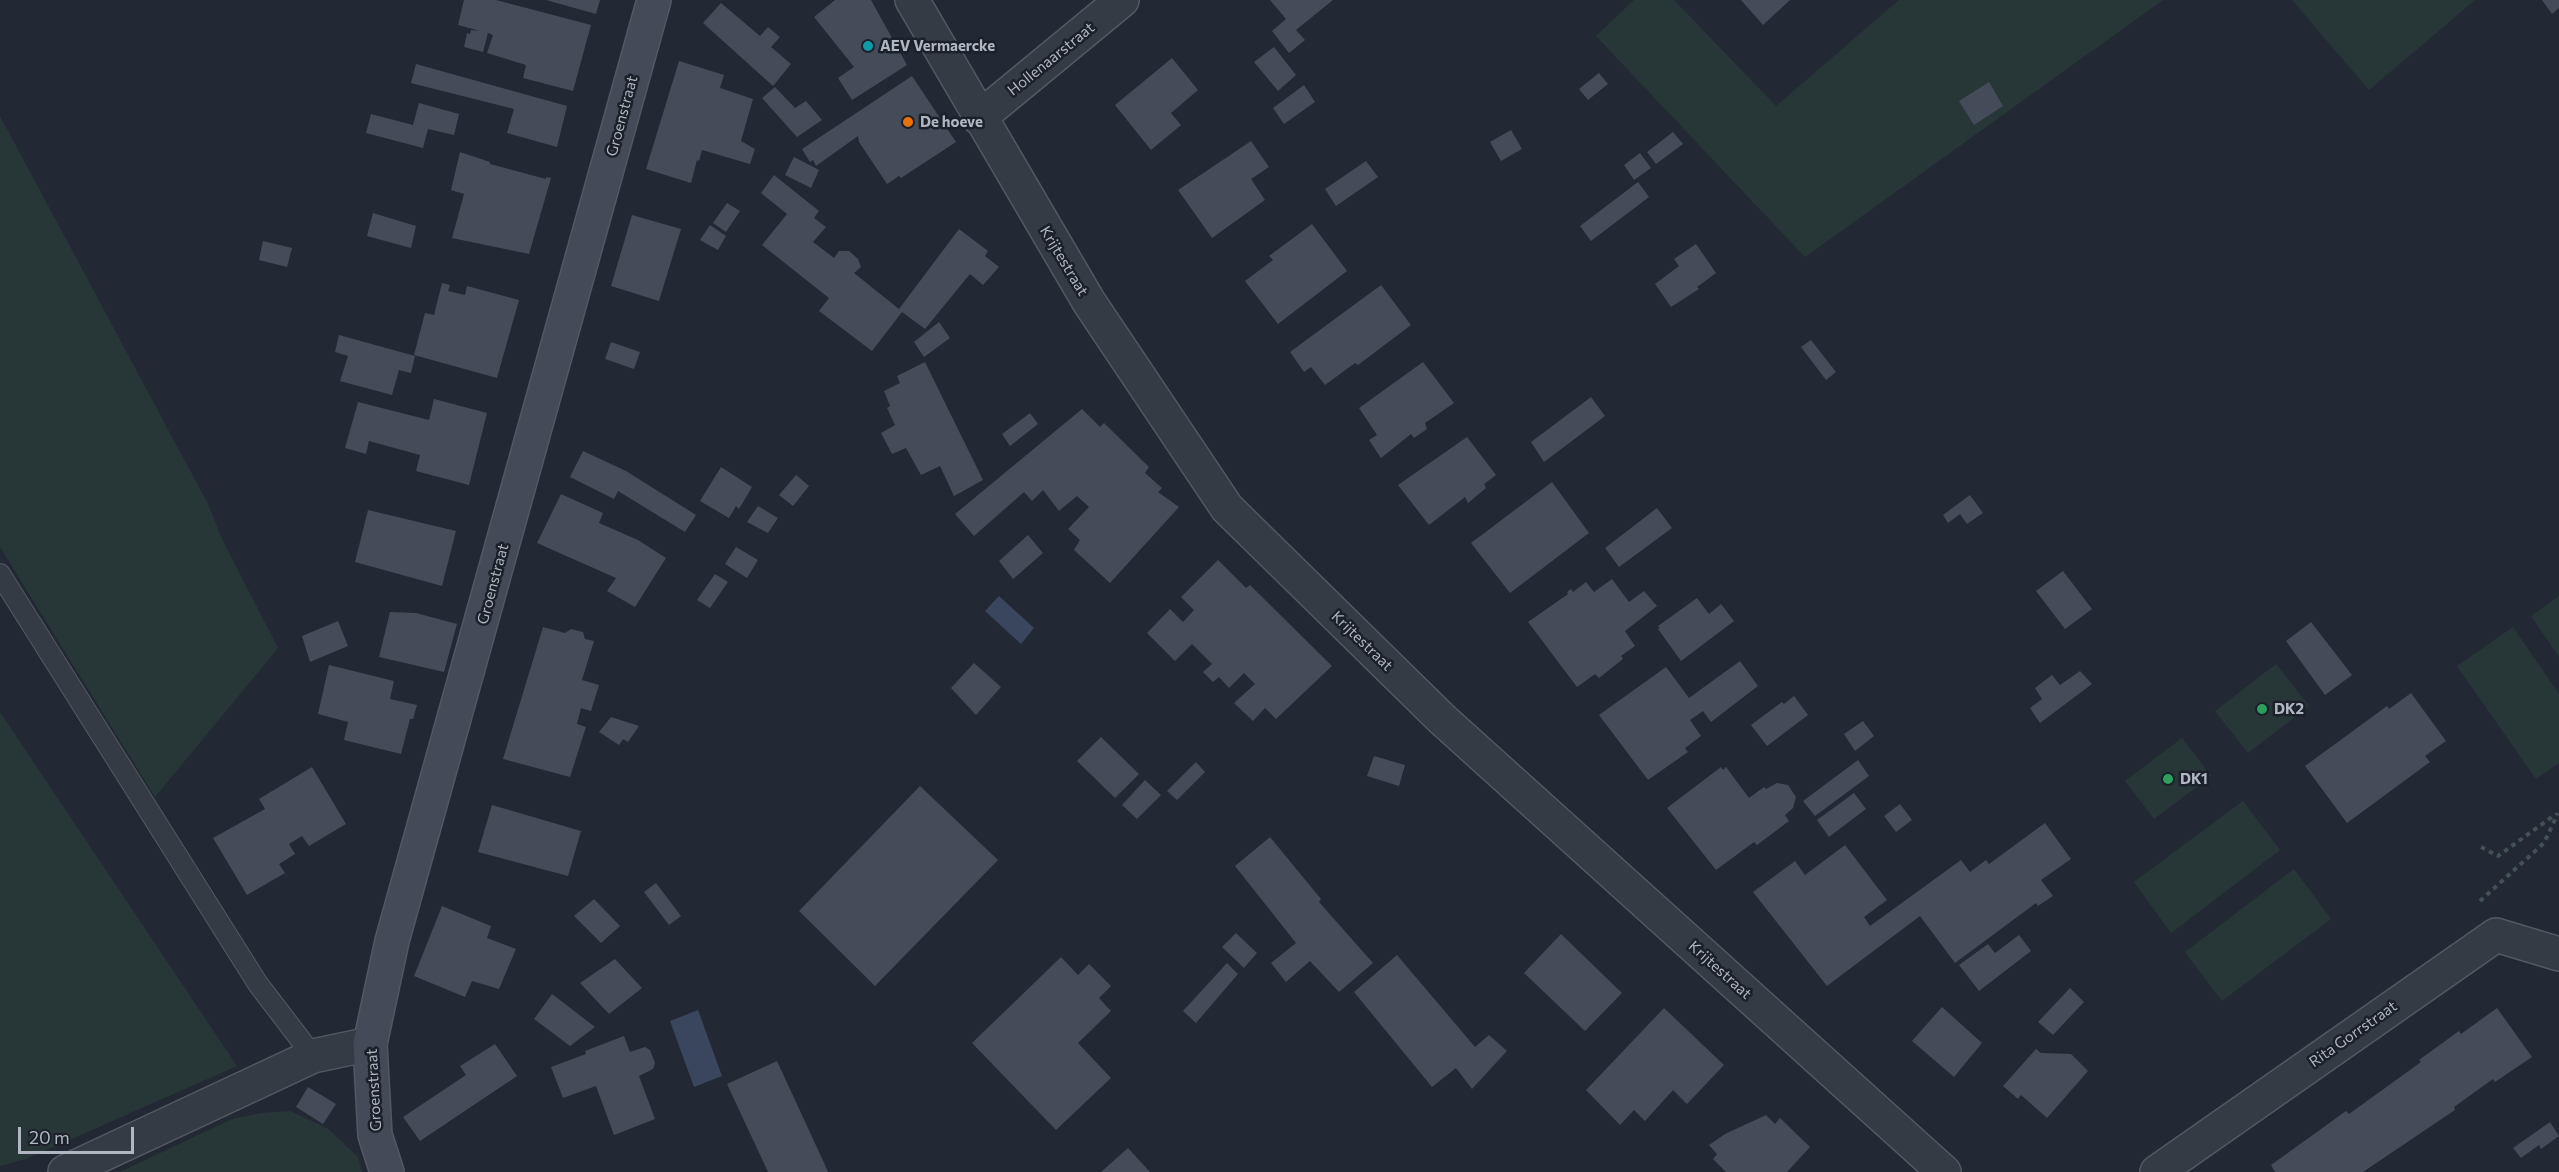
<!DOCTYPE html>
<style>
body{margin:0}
#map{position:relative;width:2559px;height:1172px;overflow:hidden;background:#222935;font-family:Commissioner,sans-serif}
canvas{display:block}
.scale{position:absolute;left:18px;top:1127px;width:116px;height:27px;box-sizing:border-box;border:3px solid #b0b6c2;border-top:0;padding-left:8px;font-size:18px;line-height:21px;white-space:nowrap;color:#b0b6c2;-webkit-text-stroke:4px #1b202a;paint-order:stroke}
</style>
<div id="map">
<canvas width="2559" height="1172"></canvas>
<div class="scale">20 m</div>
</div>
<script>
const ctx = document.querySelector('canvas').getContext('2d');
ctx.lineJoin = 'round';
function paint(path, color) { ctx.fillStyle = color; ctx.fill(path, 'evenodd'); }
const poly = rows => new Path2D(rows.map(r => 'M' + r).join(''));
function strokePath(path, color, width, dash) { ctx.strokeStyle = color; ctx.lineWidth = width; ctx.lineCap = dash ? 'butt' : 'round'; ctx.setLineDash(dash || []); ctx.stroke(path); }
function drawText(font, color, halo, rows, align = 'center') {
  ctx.font = font + ' Commissioner,sans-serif'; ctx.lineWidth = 5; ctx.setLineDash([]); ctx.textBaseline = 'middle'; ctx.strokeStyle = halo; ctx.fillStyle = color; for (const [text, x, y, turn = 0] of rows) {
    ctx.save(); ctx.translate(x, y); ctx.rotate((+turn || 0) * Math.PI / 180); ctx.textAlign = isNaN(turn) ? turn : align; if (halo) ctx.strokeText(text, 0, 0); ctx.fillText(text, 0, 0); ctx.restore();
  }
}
const green = poly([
 [1634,0,1674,0,1776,106,1899,0,2163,0,1805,257,1596,36],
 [2292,0,2475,0,2369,90],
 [0,116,208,504,222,539,278,648,155,797,0,547],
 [2559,596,2559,657,2531,616],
 [2513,627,2559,694,2559,763,2536,779,2457,666],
 [2276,664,2309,706,2248,753,2215,711],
 [0,712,237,1066,26,1159,0,1166],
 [2182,738,2211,776,2154,819,2125,781],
 [2243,801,2280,850,2171,933,2134,882],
 [2294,869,2331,919,2222,1001,2185,952],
 [290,1111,327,1128,358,1157,362,1172,120,1172,232,1119,262,1113]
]);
const water = poly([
 [999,596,1034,628,1021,644,985,611],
 [698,1010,722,1076,694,1087,670,1021]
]);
const building = poly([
 [464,0,496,0,591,25,573,91,523,78,526,65,487,53,493,35,488,33,483,52,464,47,467,33,470,34,471,30,480,31,458,25],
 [546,0,600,0,596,14],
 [835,0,871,0,907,65,852,100,838,78,854,67,814,17],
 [1270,0,1333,0,1296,30,1305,40,1289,53,1272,31,1286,19],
 [1741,0,1790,0,1763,25],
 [2542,0,2559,0,2559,8,2552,14],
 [721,3,760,36,768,27,780,37,771,47,791,64,773,86,703,23],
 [1274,47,1296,75,1278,91,1254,62],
 [1172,58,1198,90,1171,113,1181,125,1151,150,1115,105],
 [679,61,724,75,720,88,753,99,741,141,755,149,750,164,702,150,699,161,697,160,691,183,646,169],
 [416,64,567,106,557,147,507,133,514,109,411,83],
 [1599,73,1608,84,1588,100,1579,89],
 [912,76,956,142,901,178,899,176,887,184,859,142,858,136,816,166,813,160,810,162,802,149],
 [1989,82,2003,106,1974,125,1959,101],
 [1304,85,1315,102,1284,124,1273,108],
 [775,87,795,108,806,101,822,120,797,137,762,98],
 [419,103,459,114,454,135,428,129,423,148,366,133,371,114,413,125],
 [1511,130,1522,149,1501,161,1490,142],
 [1673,132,1683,144,1656,164,1647,152],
 [1251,141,1269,167,1251,179,1265,200,1212,238,1178,190],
 [460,152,490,162,490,164,546,179,546,177,551,178,529,254,452,238,464,194,451,190],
 [1640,153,1651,168,1634,180,1624,165],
 [794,157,819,170,811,188,785,175],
 [1366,161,1378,177,1336,206,1325,189],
 [774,175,819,211,814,218,826,227,813,242,834,258,839,251,849,251,858,259,861,267,854,273,899,309,959,229,988,251,985,256,999,267,983,285,970,274,925,329,902,312,872,351,819,311,829,298,762,245,787,214,761,193],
 [1638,182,1649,197,1591,241,1580,226],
 [727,203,740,211,726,232,713,223],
 [373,213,416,226,411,248,367,236],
 [632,215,681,229,659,301,611,286],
 [1312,224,1347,271,1278,324,1245,281,1273,260,1269,256],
 [710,225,726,236,718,250,700,240],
 [263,241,292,248,287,267,259,260],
 [1696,244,1716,273,1697,287,1699,289,1671,307,1655,284,1679,266,1674,259],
 [442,283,450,285,448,291,465,295,467,286,519,300,497,378,414,355,425,313,434,315],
 [1381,285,1411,325,1358,365,1355,363,1325,385,1311,367,1304,372,1290,352],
 [939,322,950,338,924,357,914,342],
 [339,335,415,356,411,373,399,370,392,395,340,381,348,356,335,352],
 [1811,340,1836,372,1826,380,1801,347],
 [611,342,640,352,634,369,605,359],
 [925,362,983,480,954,496,940,466,921,475,906,448,892,454,881,433,895,425,887,408,890,406,884,391,900,383,897,376],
 [1423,362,1454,403,1425,423,1427,429,1414,438,1411,434,1381,458,1369,440,1377,435,1359,408],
 [1591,397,1605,416,1544,462,1531,442],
 [434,399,487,413,469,485,416,471,420,455,369,441,366,454,345,448,358,402,429,420],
 [1082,409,1100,427,1104,423,1149,467,1145,473,1162,488,1158,492,1179,507,1110,583,1074,550,1080,540,1068,529,1089,507,1077,496,1059,511,1043,490,1032,501,1024,492,974,536,955,514],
 [1030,413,1038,424,1010,446,1002,434],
 [1467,437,1496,475,1484,484,1486,488,1468,503,1465,497,1429,525,1398,485],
 [583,451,626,471,696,515,685,532,618,491,614,499,570,477],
 [721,467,752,487,739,509,736,506,729,518,700,501],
 [796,475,809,486,793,506,779,495],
 [1552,482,1589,533,1510,593,1471,543],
 [561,494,603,513,599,523,638,540,666,558,635,607,607,591,616,578,537,543],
 [1970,495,1983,513,1967,524,1960,514,1948,523,1943,515],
 [758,506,778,518,768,533,747,522],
 [1657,508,1672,528,1619,567,1605,548],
 [368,510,456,531,442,586,355,562],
 [1028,535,1043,553,1013,579,999,561],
 [736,547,758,560,747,578,725,564],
 [1218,560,1246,588,1250,585,1332,666,1276,719,1265,708,1253,721,1234,703,1255,684,1244,673,1229,688,1219,677,1213,682,1203,672,1212,664,1192,644,1175,661,1147,633,1170,609,1183,622,1194,610,1181,597],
 [2063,571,2092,609,2065,629,2036,591],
 [715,574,728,582,710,608,697,600],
 [1612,579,1629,602,1644,591,1657,606,1625,631,1635,646,1621,656,1623,659,1599,678,1595,674,1577,687,1528,622,1568,594,1567,592,1571,589,1573,592,1586,582,1594,592],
 [1697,598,1709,614,1721,604,1734,621,1681,661,1658,629,1660,628,1658,626],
 [390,612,416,613,457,624,444,672,379,657],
 [338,621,348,646,310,662,302,636],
 [2311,622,2352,675,2325,695,2286,641],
 [543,627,565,633,571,629,583,632,585,639,594,641,582,680,599,685,591,711,581,708,577,724,586,727,570,777,503,759],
 [1740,661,1758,686,1711,722,1703,711,1690,720,1701,736,1685,748,1688,752,1648,780,1599,715,1666,667,1689,698],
 [974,663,1001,687,976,715,951,688],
 [329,665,394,681,390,699,417,705,413,719,410,719,401,754,344,740,348,722,318,714],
 [2080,671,2092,684,2040,723,2030,708,2042,699,2035,688,2052,675,2060,685],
 [2411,693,2446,741,2425,756,2430,762,2347,823,2305,766,2387,706,2389,709],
 [1794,696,1808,715,1767,746,1751,725,1782,702,1784,704],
 [611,717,639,726,628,742,623,739,619,745,599,732],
 [1863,721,1874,736,1855,751,1844,734],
 [1101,737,1139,774,1115,798,1077,761],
 [1374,756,1405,765,1399,786,1367,776],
 [1858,760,1869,776,1815,816,1803,801],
 [1196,762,1205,772,1177,800,1167,791],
 [312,767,346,824,309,846,302,836,289,844,295,854,279,864,285,873,247,895,213,838,265,809,259,799],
 [1721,767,1723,770,1726,767,1749,798,1764,787,1766,789,1777,783,1788,785,1796,797,1793,808,1785,815,1789,821,1757,845,1754,842,1716,870,1667,808],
 [1145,780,1161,795,1137,819,1122,805],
 [920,786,998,860,875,986,799,911],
 [1854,793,1866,809,1829,837,1817,820],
 [1900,804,1912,820,1896,832,1884,816],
 [492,805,581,831,568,876,478,852],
 [2045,823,2071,859,2041,880,2053,896,2038,906,2036,903,1955,963,1920,916,1827,986,1753,892,1795,861,1805,875,1845,845,1887,900,1864,917,1870,926,1961,860,1970,872,1986,860,1989,864],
 [1270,837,1321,899,1319,902,1373,963,1339,992,1310,961,1286,982,1271,963,1296,943,1235,866],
 [656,883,681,916,669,925,644,892],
 [594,899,620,926,601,943,574,916],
 [442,906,491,926,487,938,516,949,499,989,472,981,465,997,414,976],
 [1236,933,1257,953,1244,968,1222,947],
 [1561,934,1622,993,1585,1031,1524,973],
 [2019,935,2031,951,1979,991,1959,965,1988,944,1995,953],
 [1397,955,1475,1047,1489,1035,1507,1051,1472,1089,1456,1068,1432,1087,1354,992],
 [1061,957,1078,975,1089,964,1111,986,1099,998,1111,1011,1078,1043,1111,1078,1056,1130,972,1043],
 [615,959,642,988,609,1014,580,983],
 [1227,963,1238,974,1196,1023,1183,1011],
 [2070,988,2084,1002,2053,1035,2038,1022],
 [552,994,595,1027,570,1046,534,1019],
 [1942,1007,1982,1043,1954,1077,1912,1041],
 [1664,1008,1724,1065,1687,1104,1673,1090,1645,1121,1634,1110,1620,1125,1586,1090],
 [2497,1008,2532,1057,2495,1082,2493,1079,2454,1107,2455,1110,2363,1172,2275,1172,2271,1165,2346,1111,2349,1114,2421,1062,2419,1060,2459,1031,2461,1034],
 [624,1036,630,1052,645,1047,650,1050,655,1063,653,1069,639,1076,655,1119,614,1135,596,1086,563,1098,551,1067,586,1054,585,1051],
 [495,1044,517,1076,420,1141,403,1117,466,1075,460,1066],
 [2036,1049,2041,1053,2071,1054,2088,1071,2047,1118,2021,1095,2018,1099,2003,1086],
 [777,1061,825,1165,828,1172,768,1172,727,1084],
 [308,1087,336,1104,323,1124,296,1107],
 [1766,1115,1775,1124,1780,1118,1810,1147,1787,1172,1726,1172,1713,1159,1717,1154,1709,1145,1725,1134],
 [2550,1122,2559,1136,2541,1149,2539,1145,2521,1158,2513,1148],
 [1128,1148,1150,1172,1101,1172]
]);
const path = poly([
 [2481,847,2498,856,2556,814],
 [2480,901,2544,843,2558,813]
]);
const lane = poly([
 [0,574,258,984,313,1056]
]);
const street = poly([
 [912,0,1089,302,1227,508,1442,719,1944,1172],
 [979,118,1122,0],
 [65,1172,313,1056,370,1044],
 [2157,1172,2496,935,2559,954]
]);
const secondary = poly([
 [387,1172,375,1135,370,1044,392,941,654,0]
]);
const markers = [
 [868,46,6,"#0f9aa8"],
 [908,122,6,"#e8710a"],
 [2262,709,6,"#2e9e5b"],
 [2168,779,6,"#2e9e5b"]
];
const poiNames = [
 ["AEV Vermaercke",880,46],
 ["De hoeve",920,122],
 ["DK2",2274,709],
 ["DK1",2180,779]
];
const streetNames = [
 ["Hollenaarstraat",1051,59,-39],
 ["Groenstraat",622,116,-75],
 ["Krijtestraat",1064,261,59],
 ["Groenstraat",493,584,-75],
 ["Krijtestraat",1362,641,44],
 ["Krijtestraat",1720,970,42],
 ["Rita Gorrstraat",2353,1034,-35],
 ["Groenstraat",374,1090,-93]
];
paint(green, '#273738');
paint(water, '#39465d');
paint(building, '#444c59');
strokePath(lane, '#535963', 22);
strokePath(street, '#535963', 36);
strokePath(secondary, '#535963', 36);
strokePath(path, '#435255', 4, [4.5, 4.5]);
strokePath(lane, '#353b45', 20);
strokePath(street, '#353b45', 33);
strokePath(secondary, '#444a58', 33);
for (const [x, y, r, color] of markers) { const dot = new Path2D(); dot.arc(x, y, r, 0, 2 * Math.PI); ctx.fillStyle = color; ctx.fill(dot); strokePath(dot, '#1b202a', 2); }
drawText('bold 15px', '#b0b6c2', '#1b202a', poiNames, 'left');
drawText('15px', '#b0b6c2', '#1b202a', streetNames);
</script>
